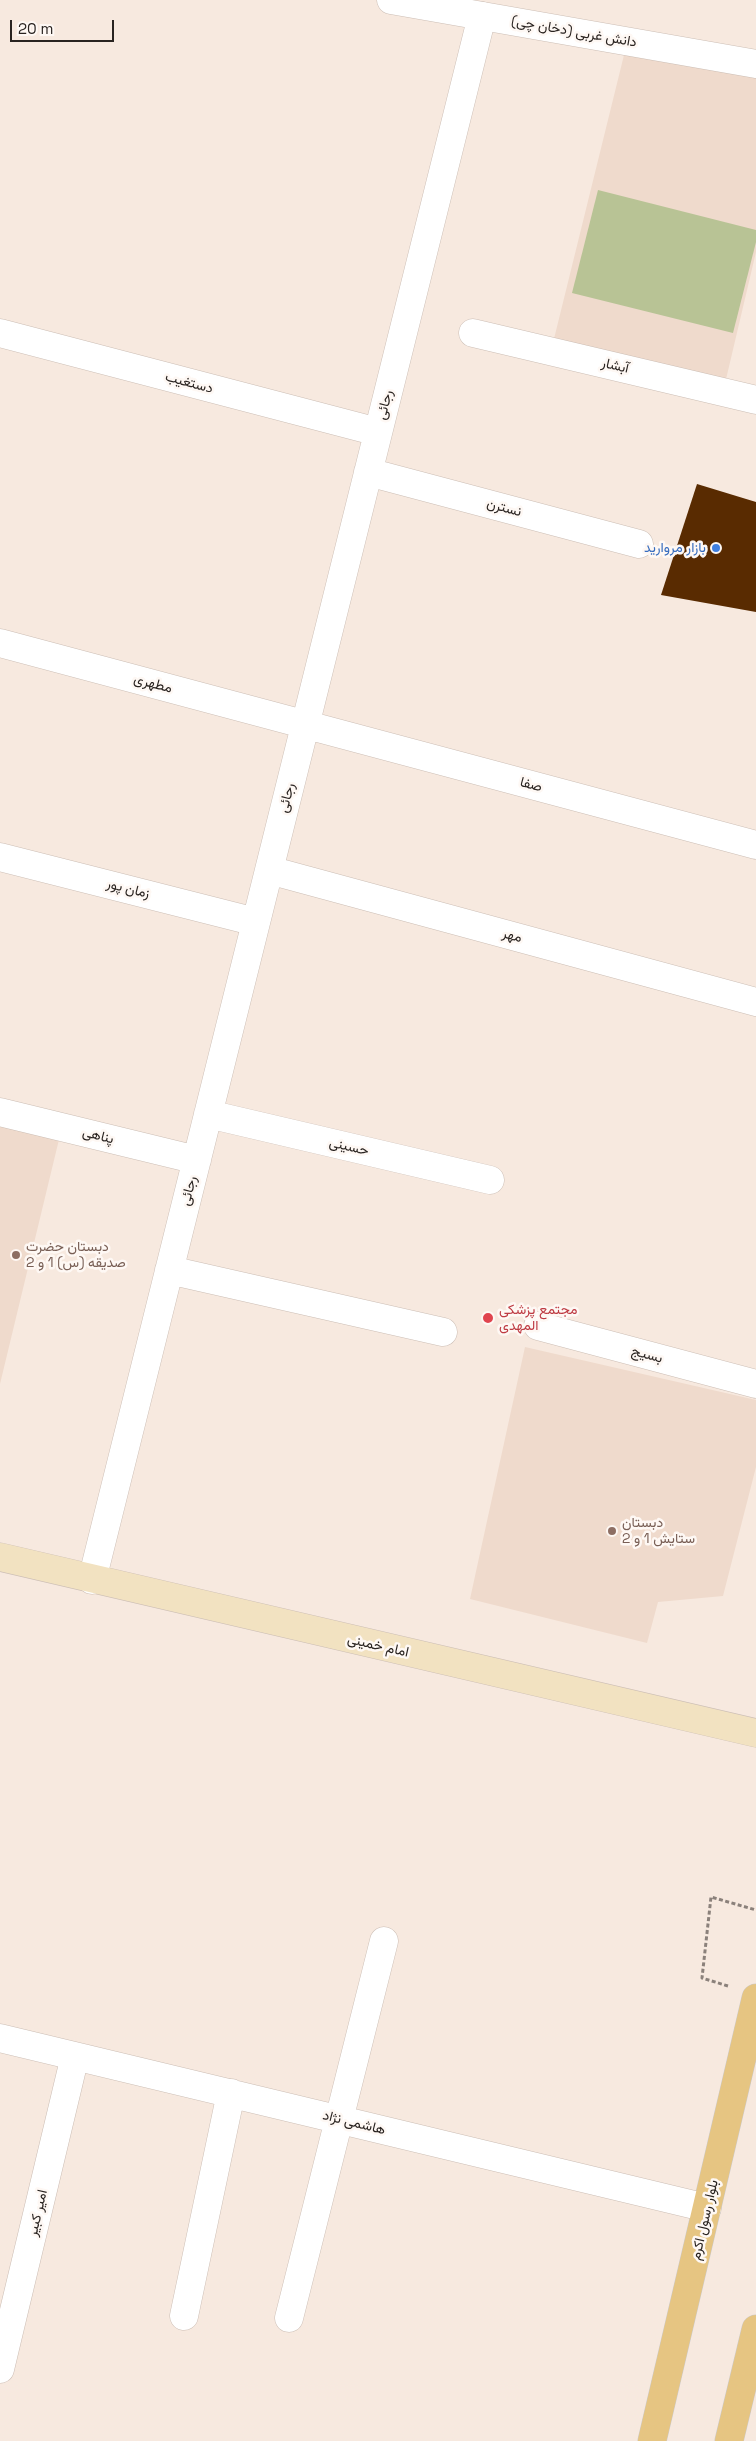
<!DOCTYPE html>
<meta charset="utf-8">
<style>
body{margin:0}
#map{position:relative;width:756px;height:2441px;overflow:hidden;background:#f7e9df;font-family:"Space Grotesk",sans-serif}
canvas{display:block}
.scale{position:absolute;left:10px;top:20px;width:104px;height:22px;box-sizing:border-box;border:2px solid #292320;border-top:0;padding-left:6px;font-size:15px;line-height:18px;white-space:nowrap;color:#292320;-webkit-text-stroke:4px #fef8f4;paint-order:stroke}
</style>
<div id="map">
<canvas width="756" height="2441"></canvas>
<div class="scale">20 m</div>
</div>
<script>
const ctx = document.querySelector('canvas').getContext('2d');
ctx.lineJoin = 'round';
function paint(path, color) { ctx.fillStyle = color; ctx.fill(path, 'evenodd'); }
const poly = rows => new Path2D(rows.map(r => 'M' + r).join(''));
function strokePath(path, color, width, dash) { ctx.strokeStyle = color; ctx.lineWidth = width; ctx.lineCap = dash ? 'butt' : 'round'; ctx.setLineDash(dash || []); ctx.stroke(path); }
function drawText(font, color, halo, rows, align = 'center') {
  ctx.font = font + ' "Space Grotesk",Vazirmatn,sans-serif'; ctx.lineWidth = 5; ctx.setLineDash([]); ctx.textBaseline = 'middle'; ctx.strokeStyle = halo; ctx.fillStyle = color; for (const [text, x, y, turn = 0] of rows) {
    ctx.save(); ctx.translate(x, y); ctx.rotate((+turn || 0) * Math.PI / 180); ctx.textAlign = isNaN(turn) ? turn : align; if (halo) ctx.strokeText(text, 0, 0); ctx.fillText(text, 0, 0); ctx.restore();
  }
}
const built = poly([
 [624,55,756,78,756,252,723,392,551,351],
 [0,1112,62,1127,0,1384],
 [525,1347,756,1400,756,1467,723,1596,658,1602,647,1643,470,1599]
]);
const green = poly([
 [598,190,756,230,756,242,733,333,572,293]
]);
const building = poly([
 [697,484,756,502,756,612,661,595]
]);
const path = poly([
 [728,1986,702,1978,711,1897,756,1910]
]);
const minor = poly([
 [0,333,378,432],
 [473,333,756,400],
 [368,472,639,544],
 [0,643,756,845],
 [0,857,256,922],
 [269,870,756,1002],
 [0,1112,197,1160],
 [208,1114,490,1180],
 [169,1270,443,1332],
 [538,1326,756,1384],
 [92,1580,482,16],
 [0,2038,707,2208],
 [184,2316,231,2093],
 [289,2318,384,1941],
 [0,2369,75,2056]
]);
const tertiary = poly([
 [391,0,756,64]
]);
const secondary = poly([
 [0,1557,756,1733]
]);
const primary = poly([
 [652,2441,756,1998],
 [729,2441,756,2329]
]);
const markers = [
 [716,548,5,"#3f7fe0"],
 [16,1255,5,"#8d6e63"],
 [488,1318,6,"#e0444e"],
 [612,1531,5,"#8d6e63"]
];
const streetNames = [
 ["دانش غربی (دخان چی)",574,32,10],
 ["آبشار",615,366,13],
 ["دستغیب",189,383,15],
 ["رجائی",385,405,-76],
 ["نسترن",504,508,15],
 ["مطهری",153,684,15],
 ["صفا",531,785,15],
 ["رجائی",287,798,-76],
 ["زمان پور",128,889,14],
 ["مهر",512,936,15],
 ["پناهی",98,1136,14],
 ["حسینی",349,1147,13],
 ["رجائی",189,1191,-76],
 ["بسیج",647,1355,15],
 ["امام خمینی",378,1646,13],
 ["هاشمی نژاد",354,2123,14],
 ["امیر کبیر",38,2213,-77],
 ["بلوار رسول اکرم",705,2220,-77]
];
const shopNames = [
 ["بازار مروارید",706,548]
];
const educationNames = [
 ["دبستان حضرت",26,1247],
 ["صدیقه (س) 1 و 2",26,1263],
 ["دبستان",622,1523],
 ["ستایش 1 و 2",622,1539]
];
const healthNames = [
 ["مجتمع پزشکی",499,1310],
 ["المهدی",499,1326]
];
paint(built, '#efdacc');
paint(green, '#b8c395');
paint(building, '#592b01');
strokePath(minor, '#ccbeb5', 29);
strokePath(tertiary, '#ccbeb5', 29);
strokePath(secondary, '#ccbeb5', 29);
strokePath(primary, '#cccac9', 29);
strokePath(path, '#8b817b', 3, [4, 2.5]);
strokePath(minor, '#fff', 28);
strokePath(tertiary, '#fff', 28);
strokePath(secondary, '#f2e2c1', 28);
strokePath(primary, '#e6c582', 28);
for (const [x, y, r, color] of markers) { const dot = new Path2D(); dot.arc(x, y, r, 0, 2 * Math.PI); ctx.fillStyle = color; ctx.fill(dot); strokePath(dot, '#fef8f4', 2); }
drawText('14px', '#292320', '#fef8f4', streetNames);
drawText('14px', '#366cbe', '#fef8f4', shopNames, 'right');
drawText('14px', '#785e54', '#fef8f4', educationNames, 'left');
drawText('14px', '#be3a42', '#fef8f4', healthNames, 'left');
</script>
